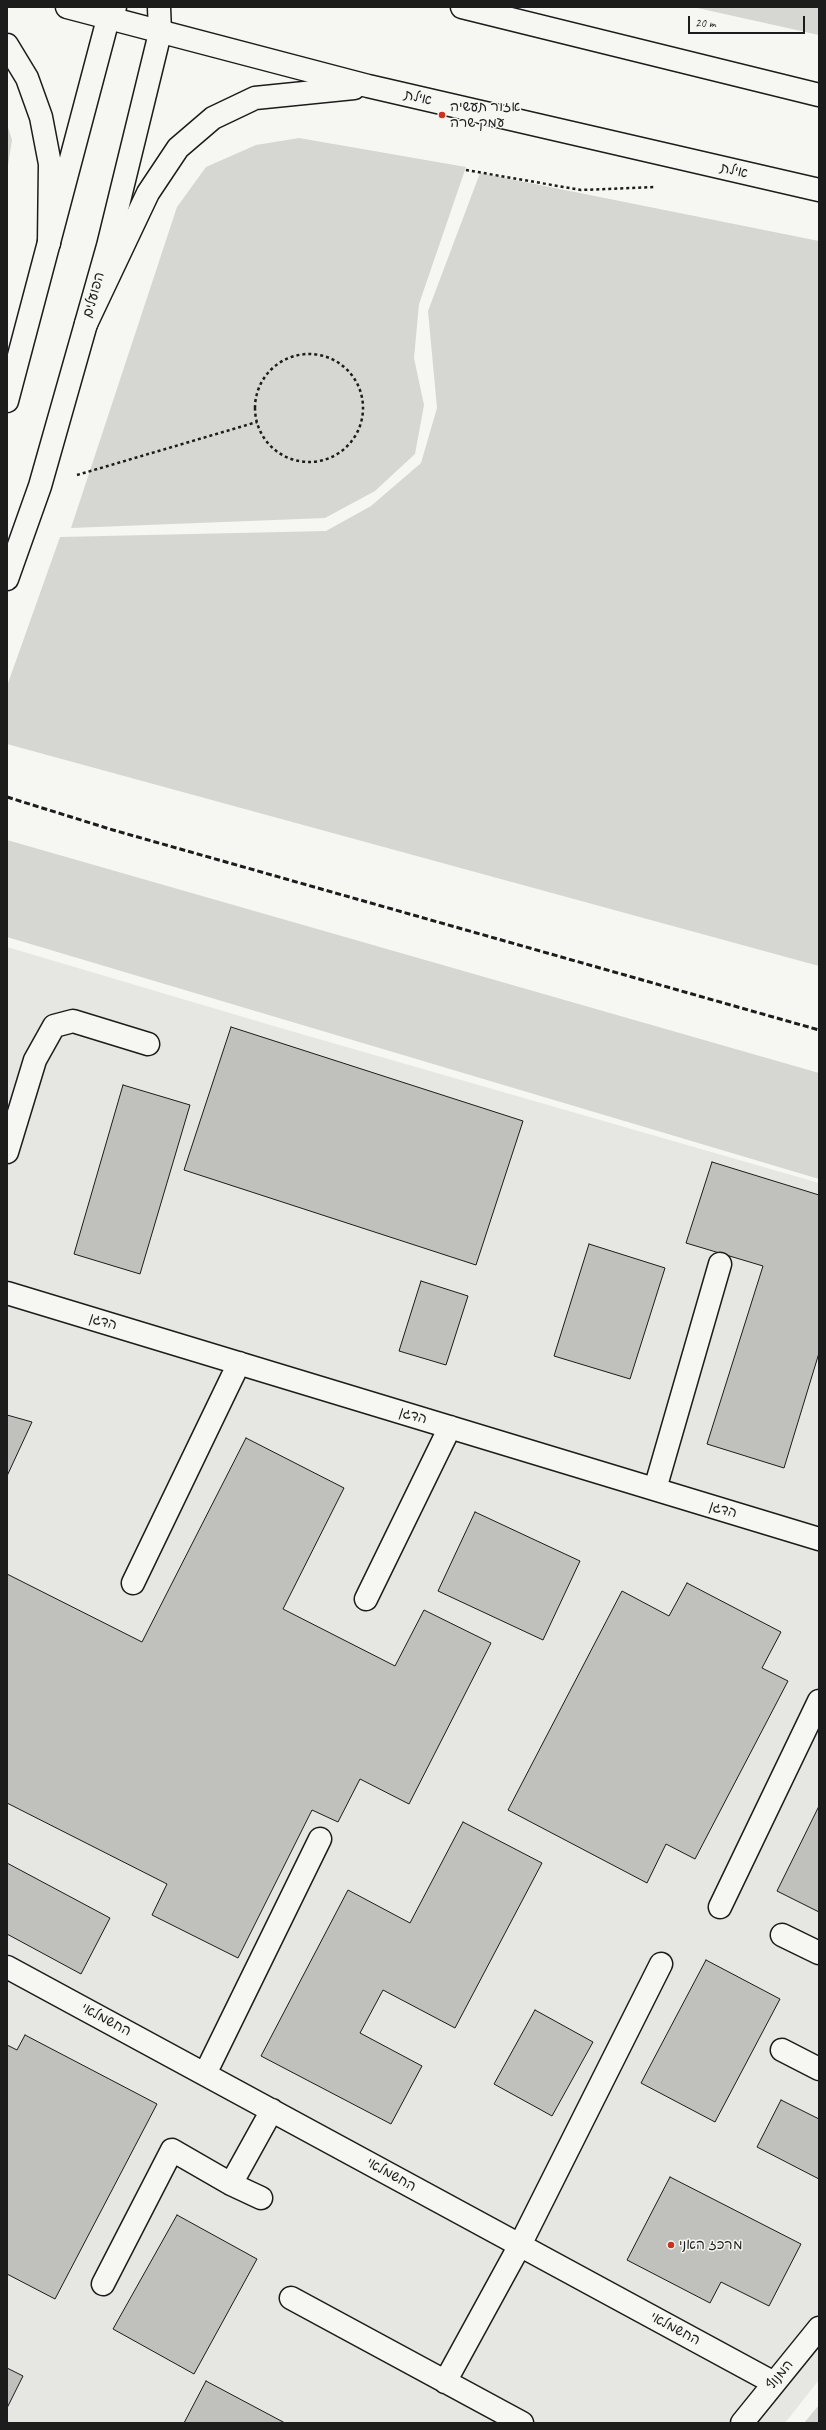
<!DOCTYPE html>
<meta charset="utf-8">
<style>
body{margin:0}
#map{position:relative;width:826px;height:2430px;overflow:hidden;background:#f6f6f2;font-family:Caveat,sans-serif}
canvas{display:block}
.frame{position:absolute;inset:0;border:8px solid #1c1c1c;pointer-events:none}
.scale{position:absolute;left:688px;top:16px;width:117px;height:18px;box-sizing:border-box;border:2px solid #1c1c1c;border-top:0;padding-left:5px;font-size:12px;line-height:14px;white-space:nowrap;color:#1c1c1c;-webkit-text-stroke:3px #f6f6f2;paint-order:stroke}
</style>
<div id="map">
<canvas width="826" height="2430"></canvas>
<div class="frame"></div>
<div class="scale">20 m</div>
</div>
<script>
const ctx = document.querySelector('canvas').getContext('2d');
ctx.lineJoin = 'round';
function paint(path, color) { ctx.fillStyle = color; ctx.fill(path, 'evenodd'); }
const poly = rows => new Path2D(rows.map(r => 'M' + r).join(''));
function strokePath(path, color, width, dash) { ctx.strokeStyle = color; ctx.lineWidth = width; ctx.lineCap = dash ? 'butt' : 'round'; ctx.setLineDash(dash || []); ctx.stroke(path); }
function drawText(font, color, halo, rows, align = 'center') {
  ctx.font = font + ' Caveat,"Playpen Sans Hebrew",sans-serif'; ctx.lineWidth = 3; ctx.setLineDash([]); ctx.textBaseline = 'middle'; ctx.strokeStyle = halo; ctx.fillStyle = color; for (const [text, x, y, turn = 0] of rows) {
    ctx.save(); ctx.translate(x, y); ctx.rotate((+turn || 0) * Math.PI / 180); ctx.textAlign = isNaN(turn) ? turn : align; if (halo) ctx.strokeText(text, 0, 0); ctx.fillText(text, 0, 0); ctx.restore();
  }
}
const built = poly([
 [7,947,277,1027,819,1183,819,2380,785,2423,7,2423]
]);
const green = poly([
 [693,7,819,7,819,35],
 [7,124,12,140,7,172],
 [299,138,466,167,419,304,414,358,424,405,415,454,375,491,325,518,71,528,177,207,206,167,256,145],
 [480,173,819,241,819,966,7,744,7,686,60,537,326,531,371,506,421,463,437,408,428,311],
 [7,840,819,1073,819,1179,7,937],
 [819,2405,819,2423,804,2423]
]);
const building = poly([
 [231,1027,523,1121,476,1265,184,1170,231,1027],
 [123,1085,190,1105,140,1274,74,1254,123,1085],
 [712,1162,819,1195,819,1353,784,1468,707,1444,763,1266,686,1243,712,1162],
 [589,1244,665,1268,630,1379,554,1356,589,1244],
 [421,1281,468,1296,446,1365,399,1351,421,1281],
 [7,1415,32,1422,7,1476,7,1415],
 [246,1438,344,1488,283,1609,395,1666,424,1610,491,1643,409,1804,360,1779,338,1822,312,1810,238,1958,152,1915,167,1884,7,1803,7,1574,142,1642,246,1438],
 [475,1512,580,1561,543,1640,438,1591,475,1512],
 [687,1583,781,1632,762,1668,788,1681,695,1859,666,1844,647,1883,508,1810,622,1591,669,1616,687,1583],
 [819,1806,819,1912,777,1891,819,1806],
 [463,1822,542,1863,455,2028,383,1990,360,2033,422,2066,391,2124,261,2056,348,1890,410,1923,463,1822],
 [7,1863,110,1918,81,1974,7,1934,7,1863],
 [706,1960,780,1999,715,2122,641,2083,706,1960],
 [535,2010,593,2042,552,2116,494,2084,535,2010],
 [25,2035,157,2104,55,2299,7,2274,7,2045,17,2050,25,2035],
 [781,2100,819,2119,819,2179,757,2147,781,2100],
 [670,2177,801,2244,769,2306,721,2282,710,2303,627,2260,670,2177],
 [177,2215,257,2259,194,2374,113,2329,177,2215],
 [7,2368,23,2376,7,2408,7,2368],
 [206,2381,285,2423,184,2423,206,2381]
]);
const path = poly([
 [466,170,581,190,656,187],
 '255 408a54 54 0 1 1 108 0a54 54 0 1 1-108 0Z',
 [77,475,257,422]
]);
const minor = poly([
 [7,401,108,19,115,7],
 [7,579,40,486,108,246,160,33,159,7],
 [7,1152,35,1060,54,1026,73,1021,148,1044],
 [7,1293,819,1539],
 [655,1489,720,1264],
 [133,1583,239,1363],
 [366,1599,450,1427],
 [720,1907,819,1701],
 [782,1935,819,1953],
 [7,1967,774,2383],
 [782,2050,819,2069],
 [205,2074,320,1839],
 [231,2184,272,2110],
 [103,2284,172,2150,231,2184,261,2198],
 [291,2298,522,2423],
 [445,2382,520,2245,661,1964],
 [742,2423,819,2328]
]);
const major = poly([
 [67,7,368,86,819,190],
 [462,7,819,95],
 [7,45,27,78,41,117,50,164,49,243],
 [86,324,148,193,178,148,213,118,255,98,354,88]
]);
const rail = poly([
 [7,797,113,830,819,1030]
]);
const markers = [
 [442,115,4,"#c8321e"],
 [671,2245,4,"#c8321e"]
];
const streetNames = [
 ["אילת",418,98,13],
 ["אילת",734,171,13],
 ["הפועלים",94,295,-74],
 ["הדגן",103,1322,17],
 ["הדגן",413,1416,17],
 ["הדגן",723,1510,17],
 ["החשמלאי",106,2020,28],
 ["החשמלאי",391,2175,29],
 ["החשמלאי",675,2329,28],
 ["המנוף",780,2375,-51]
];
const poiNames = [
 ["אזור תעשיה",450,107],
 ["עמק שרה",450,123],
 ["מרכז האני",679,2245]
];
paint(built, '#e6e6e2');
paint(green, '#d6d6d2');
paint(building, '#c0c0bd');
strokePath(building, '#1c1c1c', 1);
strokePath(minor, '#1c1c1c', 25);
strokePath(major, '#1c1c1c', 25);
strokePath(path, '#1c1c1c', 2.5, [3, 3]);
strokePath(minor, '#f6f6f2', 22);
strokePath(major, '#f6f6f2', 22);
strokePath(rail, '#1c1c1c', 3, [6, 3]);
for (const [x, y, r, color] of markers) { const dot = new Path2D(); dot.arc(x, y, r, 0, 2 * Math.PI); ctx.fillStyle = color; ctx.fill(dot); strokePath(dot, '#f6f6f2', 1.5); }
drawText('14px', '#1c1c1c', '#f6f6f2', streetNames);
drawText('14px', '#1c1c1c', '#f6f6f2', poiNames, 'left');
</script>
